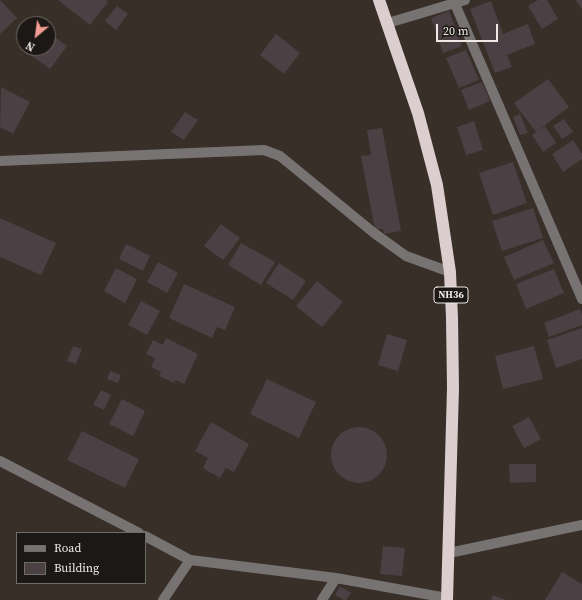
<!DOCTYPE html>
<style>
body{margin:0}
#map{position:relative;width:582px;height:600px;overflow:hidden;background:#372f28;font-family:"Source Serif 4",serif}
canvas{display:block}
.legend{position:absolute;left:16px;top:532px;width:130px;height:52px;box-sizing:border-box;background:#1b1815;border:1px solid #6f6c68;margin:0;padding:5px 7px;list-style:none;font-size:12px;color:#eee9e4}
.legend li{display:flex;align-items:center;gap:8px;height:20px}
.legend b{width:20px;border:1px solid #6f6c68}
.north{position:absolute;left:16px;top:16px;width:40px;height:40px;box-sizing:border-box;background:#1b1815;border:1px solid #6f6c68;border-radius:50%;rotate:209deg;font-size:11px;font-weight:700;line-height:16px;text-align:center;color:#eee9e4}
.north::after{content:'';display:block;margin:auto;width:14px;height:18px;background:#f59c94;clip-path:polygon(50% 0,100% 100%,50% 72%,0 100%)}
.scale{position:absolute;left:436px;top:24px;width:62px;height:18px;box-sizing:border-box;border:2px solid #eee9e4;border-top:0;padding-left:5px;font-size:12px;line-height:14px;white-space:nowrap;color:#eee9e4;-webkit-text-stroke:3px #1b1815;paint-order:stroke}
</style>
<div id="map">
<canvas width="582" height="600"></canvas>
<ul class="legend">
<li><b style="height:5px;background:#787373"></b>Road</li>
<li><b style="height:11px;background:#4b4044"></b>Building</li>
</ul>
<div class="north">N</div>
<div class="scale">20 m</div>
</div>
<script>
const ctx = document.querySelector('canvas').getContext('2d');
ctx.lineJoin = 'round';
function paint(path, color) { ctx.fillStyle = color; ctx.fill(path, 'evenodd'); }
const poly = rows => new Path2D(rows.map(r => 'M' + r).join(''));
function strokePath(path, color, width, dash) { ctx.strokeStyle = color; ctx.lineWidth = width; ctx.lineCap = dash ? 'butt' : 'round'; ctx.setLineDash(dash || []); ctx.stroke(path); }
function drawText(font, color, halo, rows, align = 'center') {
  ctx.font = font + ' "Source Serif 4",serif'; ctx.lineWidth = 4; ctx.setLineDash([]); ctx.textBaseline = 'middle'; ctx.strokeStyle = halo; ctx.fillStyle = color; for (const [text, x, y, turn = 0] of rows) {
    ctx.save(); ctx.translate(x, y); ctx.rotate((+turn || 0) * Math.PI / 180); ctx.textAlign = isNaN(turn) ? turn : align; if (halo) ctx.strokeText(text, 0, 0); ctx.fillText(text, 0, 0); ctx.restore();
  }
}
const building = poly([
 [0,0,17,18,0,34],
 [58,0,106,0,108,2,90,25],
 [538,0,547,0,558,19,542,29,528,6],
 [575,0,582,0,582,9],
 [491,1,503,34,528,24,535,44,507,55,512,67,495,73,470,9],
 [117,6,128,14,116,30,105,21],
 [449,11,462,46,443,53,431,18],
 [48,32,67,46,50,69,25,51,27,48,48,48],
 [276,34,300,53,284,74,260,55],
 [466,50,479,80,459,88,446,58],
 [548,79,569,107,536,132,514,103],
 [482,82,490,101,469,110,461,90],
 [1,87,30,102,13,134,0,127],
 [185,112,198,120,184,140,171,132],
 [520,114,528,133,520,135,513,117],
 [564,119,573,132,562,139,553,126],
 [474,121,483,150,466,155,457,127],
 [545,126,556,143,543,152,532,135],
 [382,128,401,231,384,234,383,229,375,230,361,156,371,155,367,130],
 [573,140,582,154,582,159,563,172,552,154],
 [513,162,527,203,493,215,479,173],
 [533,208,543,238,502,251,492,221],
 [0,218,56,243,41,275,0,257],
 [221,224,240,238,223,260,204,246],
 [543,240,554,263,514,280,504,257],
 [241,243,275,262,261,285,228,265],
 [126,244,150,256,143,271,119,259],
 [158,262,178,273,167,293,147,282],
 [279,263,306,281,293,300,266,283],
 [116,268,137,279,125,303,104,291],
 [554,269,564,293,526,309,516,284],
 [317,281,343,302,322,327,296,306],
 [184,284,235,307,225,330,217,327,212,338,169,318],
 [141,301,160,311,147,335,128,325],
 [580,309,582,314,582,325,549,337,544,323],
 [582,328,582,359,556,368,547,340],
 [387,334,407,340,398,371,378,365],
 [166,338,198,354,184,384,176,380,174,383,159,376,161,372,151,367,155,358,146,354,153,340,163,345],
 [73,346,82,349,76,364,67,361],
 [534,346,543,379,503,389,495,356],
 [110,371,121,375,118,383,107,379],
 [267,379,316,402,299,438,250,414],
 [101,390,111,395,104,410,93,405],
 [122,399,145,411,133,436,109,424],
 [529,417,541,439,524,448,512,426],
 [211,422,249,444,234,472,226,468,220,478,203,468,208,458,195,451],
 '331 455a28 28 0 1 1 56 0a28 28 0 1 1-56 0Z',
 [82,431,139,459,125,488,67,460],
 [509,464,536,464,536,482,510,483],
 [383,546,405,548,402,576,380,574],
 [562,572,582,584,582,600,545,600],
 [340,586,351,593,346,600,344,600,335,595],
 [493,595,506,600,491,600]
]);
const minor = poly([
 [455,4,582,299],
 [388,23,465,0],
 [0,161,264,150,280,156,374,233,406,256,450,272],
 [0,461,139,533],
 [145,536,190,560,336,578,447,598],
 [449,553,582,525],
 [163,600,190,560],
 [322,600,336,578]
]);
const highway = poly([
 [379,0,418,113,437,185,450,272,452,318,453,388,447,600]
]);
const shields = [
 [451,295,34]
];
const shieldNames = [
 ["NH36",451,295]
];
paint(building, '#4b4044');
strokePath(minor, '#787373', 10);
strokePath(highway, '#dccdce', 12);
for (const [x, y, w] of shields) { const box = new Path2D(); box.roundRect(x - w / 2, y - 8, w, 16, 3); ctx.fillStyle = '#1b1815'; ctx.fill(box); strokePath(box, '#eee9e4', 1); }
drawText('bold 10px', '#eee9e4', null, shieldNames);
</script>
